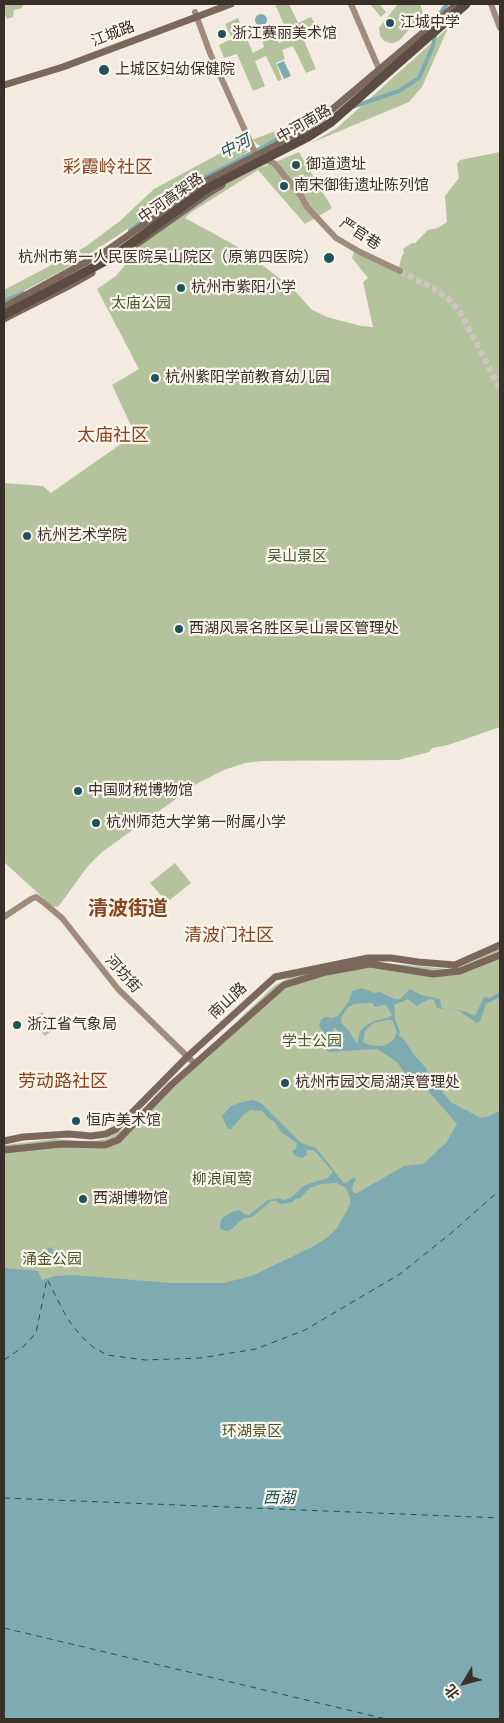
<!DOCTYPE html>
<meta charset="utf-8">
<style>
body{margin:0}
#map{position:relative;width:504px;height:1723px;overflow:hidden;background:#f3ebdf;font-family:Cabin,"Noto Sans SC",sans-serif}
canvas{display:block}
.frame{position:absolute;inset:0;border:5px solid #3a302a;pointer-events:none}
.north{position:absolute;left:439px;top:1658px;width:50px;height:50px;-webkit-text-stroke:4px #fbf5ec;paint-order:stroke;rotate:233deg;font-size:14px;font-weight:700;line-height:20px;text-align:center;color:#3a302a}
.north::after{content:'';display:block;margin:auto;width:18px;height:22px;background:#3a302a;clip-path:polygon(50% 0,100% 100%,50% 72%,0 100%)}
</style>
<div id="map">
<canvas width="504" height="1723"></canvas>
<div class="frame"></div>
<div class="north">北</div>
</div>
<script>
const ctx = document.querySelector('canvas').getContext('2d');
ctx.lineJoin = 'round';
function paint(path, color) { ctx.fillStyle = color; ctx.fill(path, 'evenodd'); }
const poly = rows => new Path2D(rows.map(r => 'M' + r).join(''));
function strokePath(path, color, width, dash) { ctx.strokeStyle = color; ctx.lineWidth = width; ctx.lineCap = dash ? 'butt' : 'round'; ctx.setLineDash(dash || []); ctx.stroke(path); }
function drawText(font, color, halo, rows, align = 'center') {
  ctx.font = font + ' Cabin,"Noto Sans SC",sans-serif'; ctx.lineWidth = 4.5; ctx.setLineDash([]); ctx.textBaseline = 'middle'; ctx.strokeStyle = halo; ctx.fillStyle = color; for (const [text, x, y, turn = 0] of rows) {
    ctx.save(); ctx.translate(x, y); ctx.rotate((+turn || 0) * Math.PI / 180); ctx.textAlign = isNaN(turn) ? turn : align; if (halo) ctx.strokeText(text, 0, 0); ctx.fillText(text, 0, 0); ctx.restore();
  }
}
const green = poly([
 [4,4,27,4,22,6,22,8,14,10,13,17,7,19,4,12],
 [275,4,289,4,298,23,311,17,315,24,300,31,316,69,306,73,293,46,282,50,285,59,276,63,282,80,278,81,266,56,255,61,265,86,253,91,237,54,224,58,219,45,232,39,225,24,238,18,253,53,264,47,258,27,264,28,269,24,279,43,290,38],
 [370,4,379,4,386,12,381,17],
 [398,4,420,4,423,13,400,40,394,43,390,43,384,41,380,36,379,28],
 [448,28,422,87,409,102,311,143,337,128],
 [326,111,303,123,267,144,260,146,252,140],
 [241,142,248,152,201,177,117,236,83,258,79,250,85,247,120,221,154,189],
 [299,152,332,208,305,224,258,170,190,213,185,218,238,247,282,280,296,292,311,309,327,317,361,326,373,327,363,282,368,278,352,258,354,252,399,267,402,256,404,253,403,249,412,243,415,243,428,230,438,228,447,222,445,196,459,178,457,164,460,160,500,152,500,727,448,745,432,748,429,752,398,760,263,761,245,763,224,770,198,783,102,852,88,866,58,907,52,906,4,862,4,483,43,486,51,493,135,434,112,385,139,369,97,289,116,276,141,245,209,193,265,161,267,164,261,168],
 [76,252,80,261,22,292,4,300,4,290],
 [175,863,191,883,167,902,150,883],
 [500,949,500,1719,4,1719,4,1145,55,1139,90,1142,108,1138,126,1127,274,986,292,976,364,961,448,969,461,967],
 [42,1012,55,1028,45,1036,32,1020]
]);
const water = poly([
 '255 20a6 6 0 1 1 12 0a6 6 0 1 1-12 0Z',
 [284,61,291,76,284,79,277,64],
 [362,988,375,993,380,992,395,999,400,999,410,989,421,995,440,999,441,1007,445,1009,464,1011,475,1016,484,997,490,998,500,992,500,997,486,1004,480,1021,477,1023,459,1011,437,1008,434,1000,429,999,417,1006,408,999,394,1005,395,1019,400,1032,399,1036,403,1038,415,1056,427,1069,427,1074,452,1103,481,1118,487,1117,500,1111,500,1719,4,1719,4,1268,38,1271,42,1280,55,1276,73,1275,171,1283,224,1283,254,1275,314,1246,328,1237,337,1228,350,1205,350,1197,346,1188,337,1183,321,1184,310,1188,299,1199,296,1198,293,1202,281,1204,276,1201,271,1201,252,1217,242,1219,232,1229,227,1231,222,1230,220,1228,220,1225,222,1218,232,1212,239,1210,244,1214,249,1215,268,1200,279,1198,284,1200,292,1197,302,1187,311,1183,328,1178,333,1172,314,1150,307,1150,307,1155,302,1158,295,1156,292,1151,296,1149,297,1143,281,1132,274,1121,269,1119,262,1111,250,1110,243,1115,231,1129,228,1129,222,1116,231,1106,242,1102,253,1100,261,1103,301,1143,316,1148,343,1182,346,1183,354,1177,356,1180,353,1184,352,1190,354,1193,357,1193,404,1166,423,1164,446,1143,457,1124,423,1085,403,1071,397,1062,377,1049,329,1052,325,1049,325,1037,319,1025,321,1020,325,1017,332,1018,338,1016,349,1001,352,991],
 [369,1003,372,1003,375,1007,382,1005,386,1005,392,1015,390,1017,374,1021,365,1026,360,1031,357,1044,349,1031,342,1024,341,1018,348,1007,355,1004],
 [387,1020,392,1020,397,1032,394,1039,386,1045,378,1046,369,1045,363,1042,365,1031,370,1026,374,1023],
 [335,1028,345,1039,343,1043,337,1045,329,1036,333,1033,333,1029],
 [52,1247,54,1257,45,1259,42,1250],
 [39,1251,42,1261,32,1263,29,1254]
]);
const canal = poly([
 [438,16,447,4],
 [352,107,399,91,419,78,433,46,435,35],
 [130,230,203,178,267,145,313,119,321,117],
 [4,301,23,293]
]);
const ferry = poly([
 [4,1360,23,1347,36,1333,47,1279,67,1318,80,1335,93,1347,107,1355,145,1360,200,1358,256,1349,305,1330,400,1274,450,1234,500,1190],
 [4,1498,500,1518],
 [4,1628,386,1719]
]);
const secondaryTunnel = poly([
 [400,271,433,288,450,300,460,312,500,389]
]);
const secondary = poly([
 [351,4,379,69],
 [491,4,500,28],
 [195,12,210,53,256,155,261,159,274,163,301,196,307,207,336,238,360,252,400,271],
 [4,917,31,899,36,897,43,902,62,918,118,989,195,1064]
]);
const primary = poly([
 [4,85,63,67,231,4],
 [137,244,209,193,222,185],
 [4,307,106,251,206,181,304,131,322,118,457,4],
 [4,319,67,287,92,273],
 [4,1141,23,1137,69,1134,91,1136,106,1134,116,1129,187,1057,275,977,368,958,391,958,418,962,455,965,500,945],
 [4,1150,62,1144,105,1145,118,1140,171,1085,284,985,326,972,370,964,433,974,460,971,500,955]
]);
const highwayBridge = poly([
 [4,315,111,258,208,188,308,137,330,123,466,4]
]);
const markers = [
 [390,23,5,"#1e535c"],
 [222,34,5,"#1e535c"],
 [104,70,6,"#1e535c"],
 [296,165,5,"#1e535c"],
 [284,186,5,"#1e535c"],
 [329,258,6,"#1e535c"],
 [181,288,5,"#1e535c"],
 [155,378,5,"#1e535c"],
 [27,536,5,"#1e535c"],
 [179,629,5,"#1e535c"],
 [78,791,5,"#1e535c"],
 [96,823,5,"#1e535c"],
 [17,1025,5,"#1e535c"],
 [285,1083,5,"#1e535c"],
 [76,1121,5,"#1e535c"],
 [83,1199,5,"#1e535c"]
];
const poiNames = [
 ["江城中学",400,23],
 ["浙江赛丽美术馆",232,34],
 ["上城区妇幼保健院",115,70],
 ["御道遗址",306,165],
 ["南宋御街遗址陈列馆",294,186],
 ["杭州市第一人民医院吴山院区（原第四医院）",318,258,"right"],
 ["杭州市紫阳小学",191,288],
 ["杭州紫阳学前教育幼儿园",165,378],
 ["杭州艺术学院",37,536],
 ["西湖风景名胜区吴山景区管理处",189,629],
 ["中国财税博物馆",88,791],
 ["杭州师范大学第一附属小学",106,823],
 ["浙江省气象局",27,1025],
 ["杭州市园文局湖滨管理处",295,1083],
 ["恒庐美术馆",86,1121],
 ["西湖博物馆",93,1199]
];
const streetNames = [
 ["江城路",113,34,-21],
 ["中河南路",304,124,-30],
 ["中河高架路",171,198,-35],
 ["严官巷",360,234,33],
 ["河坊街",123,974,48],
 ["南山路",228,1001,-43]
];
const parkNames = [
 ["太庙公园",141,304],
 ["吴山景区",297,557],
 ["学士公园",312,1042],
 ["柳浪闻莺",222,1180],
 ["涌金公园",52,1260],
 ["环湖景区",252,1432]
];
const waterNames = [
 ["中河",235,147,-28],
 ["西湖",279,1498]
];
const quarterNames = [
 ["彩霞岭社区",108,168],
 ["太庙社区",113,436],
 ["清波门社区",229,936],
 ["劳动路社区",63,1082]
];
const districtNames = [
 ["清波街道",128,909]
];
paint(green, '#b4c39e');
paint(water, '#7dabb1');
strokePath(canal, '#7dabb1', 4);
strokePath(ferry, '#1e535c', 1, [6, 5]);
strokePath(secondaryTunnel, '#cec6bb', 6, [6, 3]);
strokePath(secondary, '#a08c7c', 6);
strokePath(primary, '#7c685b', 7);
strokePath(highwayBridge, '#5b4b41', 9);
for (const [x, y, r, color] of markers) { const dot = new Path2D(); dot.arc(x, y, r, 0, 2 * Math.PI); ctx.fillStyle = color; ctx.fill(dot); strokePath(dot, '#fbf5ec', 2); }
drawText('15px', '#3a302a', '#fbf5ec', poiNames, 'left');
drawText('15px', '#3a302a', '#fbf5ec', streetNames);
drawText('15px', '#45582d', '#fbf5ec', parkNames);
drawText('italic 16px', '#1e535c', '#fbf5ec', waterNames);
drawText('18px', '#8a4321', '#fbf5ec', quarterNames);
drawText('bold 20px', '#8a4321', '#fbf5ec', districtNames);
</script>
